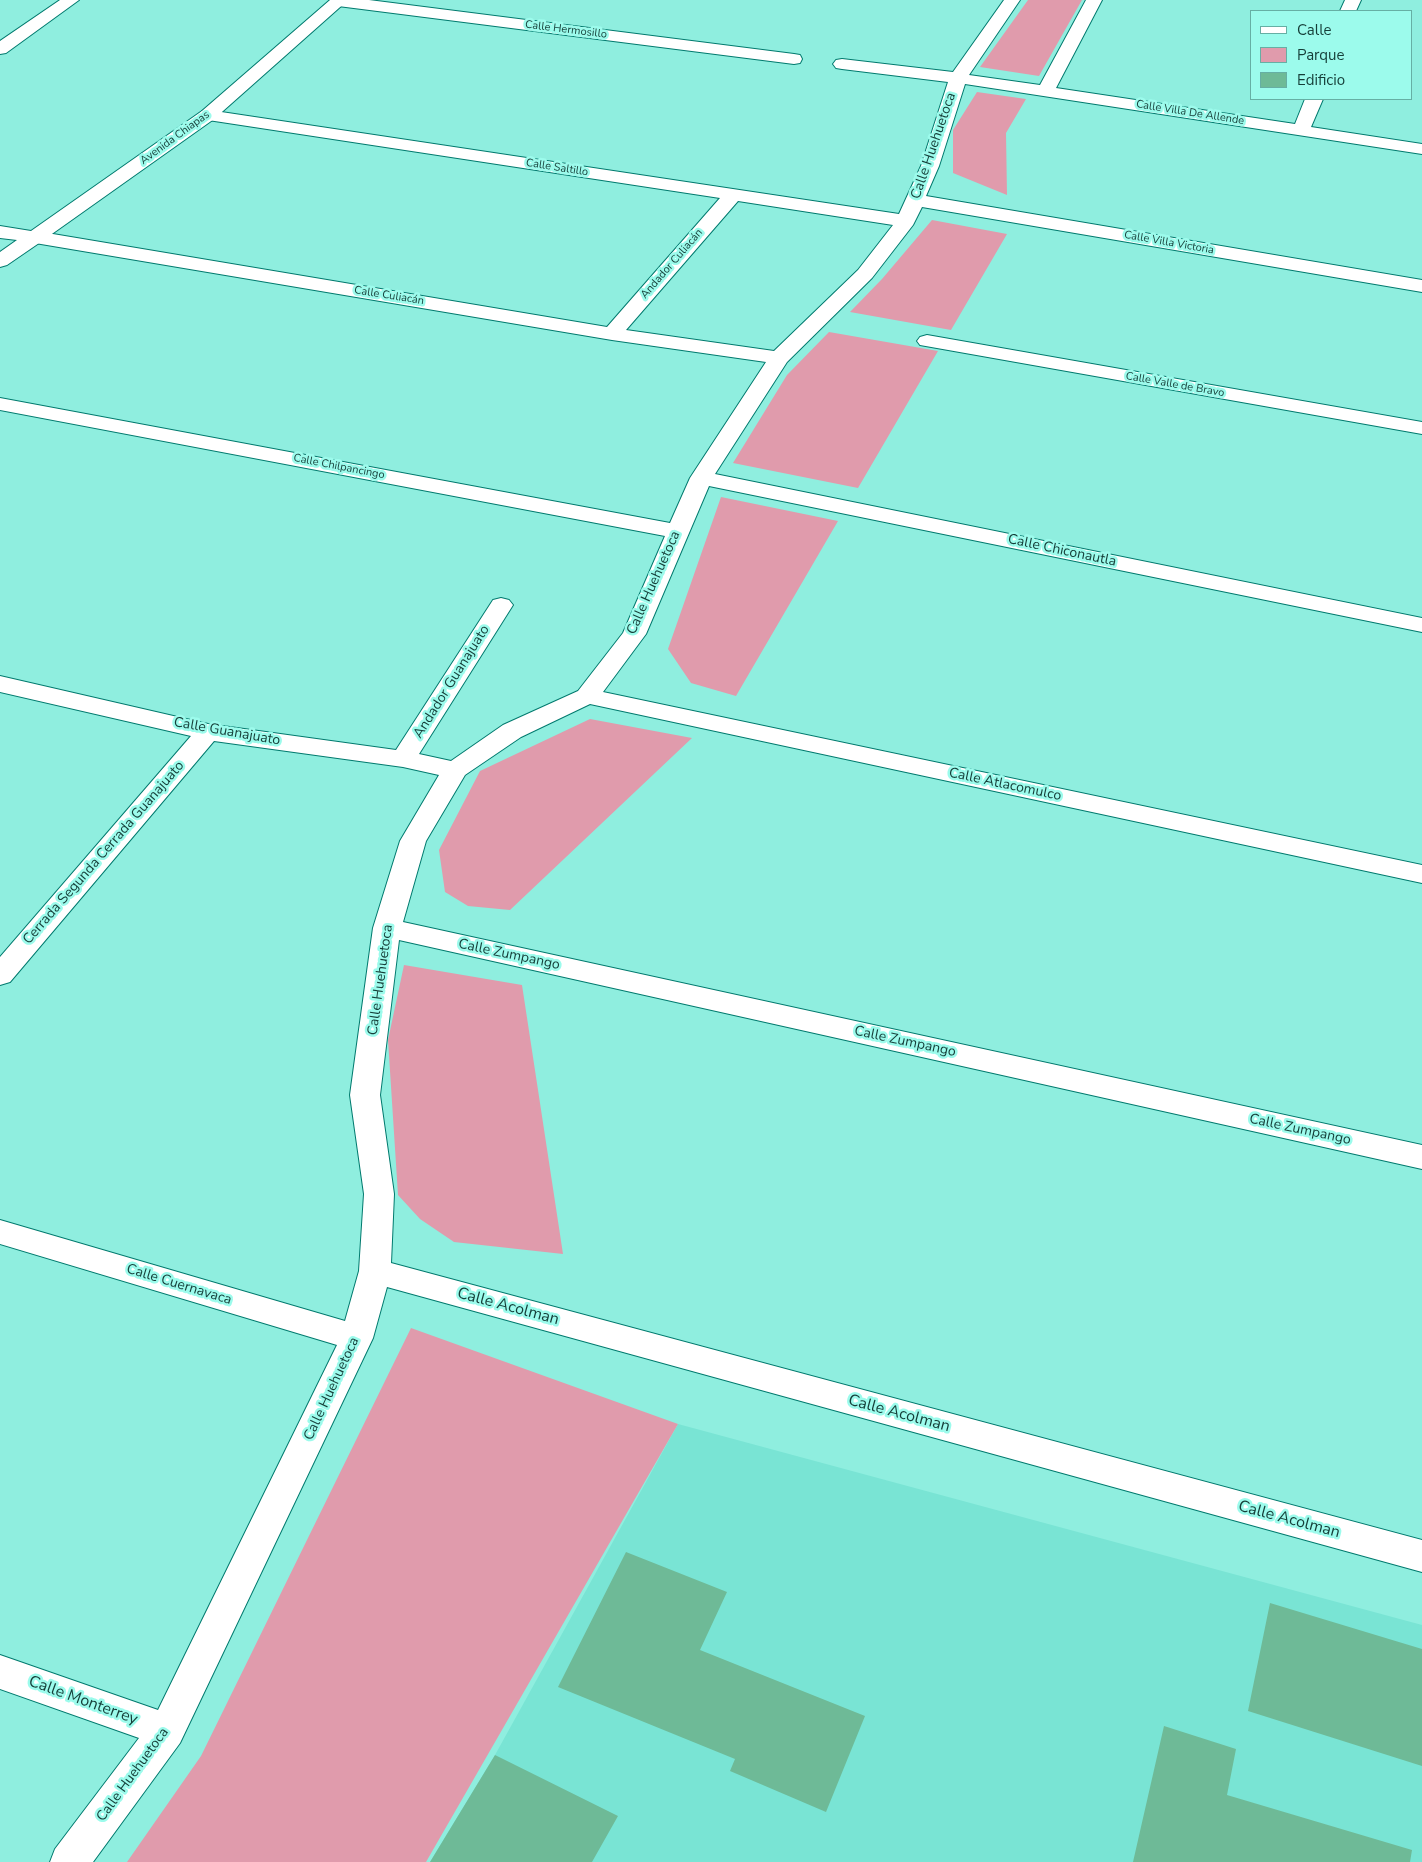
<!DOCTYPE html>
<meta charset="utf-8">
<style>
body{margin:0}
#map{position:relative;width:1422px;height:1862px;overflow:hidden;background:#8feedf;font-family:"Nunito Sans",sans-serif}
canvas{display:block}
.legend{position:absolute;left:1250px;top:10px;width:162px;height:90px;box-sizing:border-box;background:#9cfbec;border:1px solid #66afa4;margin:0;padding:6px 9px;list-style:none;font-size:15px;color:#153e38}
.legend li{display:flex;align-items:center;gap:10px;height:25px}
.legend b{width:25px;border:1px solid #66afa4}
</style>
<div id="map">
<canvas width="1422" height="1862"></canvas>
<ul class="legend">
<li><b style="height:6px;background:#fff"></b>Calle</li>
<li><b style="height:14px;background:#e09bac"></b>Parque</li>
<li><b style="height:14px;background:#6eba97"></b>Edificio</li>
</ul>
</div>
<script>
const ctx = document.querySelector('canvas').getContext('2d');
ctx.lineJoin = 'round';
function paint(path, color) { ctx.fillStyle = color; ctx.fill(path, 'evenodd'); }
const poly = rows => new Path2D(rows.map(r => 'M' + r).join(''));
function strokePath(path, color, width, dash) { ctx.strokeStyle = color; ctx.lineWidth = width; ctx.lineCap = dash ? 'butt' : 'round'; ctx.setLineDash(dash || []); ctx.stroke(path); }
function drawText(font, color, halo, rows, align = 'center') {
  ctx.font = font + ' "Nunito Sans",sans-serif'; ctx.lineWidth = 5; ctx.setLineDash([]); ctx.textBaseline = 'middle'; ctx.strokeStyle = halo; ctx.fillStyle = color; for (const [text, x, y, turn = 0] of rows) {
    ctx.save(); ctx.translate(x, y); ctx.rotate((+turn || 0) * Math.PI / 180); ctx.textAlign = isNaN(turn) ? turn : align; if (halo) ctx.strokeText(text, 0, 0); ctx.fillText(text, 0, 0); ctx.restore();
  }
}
const built = poly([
 [678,1424,1422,1625,1422,1862,430,1862,495,1755]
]);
const green = poly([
 [1028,0,1082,0,1039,76,980,67],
 [977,92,1026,99,1006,133,1007,195,953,173,953,130],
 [932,220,1007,234,951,330,850,312,882,279],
 [829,332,938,351,858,488,733,463,787,375],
 [721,497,838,521,736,696,691,683,668,649],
 [590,719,692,738,510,910,468,906,445,892,439,850,480,771],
 [404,965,522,985,563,1254,454,1242,420,1219,398,1195,388,1040],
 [411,1328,678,1424,426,1862,127,1862,201,1756]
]);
const building = poly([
 [626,1552,727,1592,700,1650,865,1716,826,1812,730,1771,735,1759,558,1687],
 [1270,1603,1422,1649,1422,1766,1248,1711],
 [1164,1726,1236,1749,1227,1795,1412,1850,1410,1862,1133,1862],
 [495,1755,618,1816,592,1862,430,1862]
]);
const minor = poly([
 [60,0,79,0,6,53,0,54,0,41,60,0],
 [331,0,369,0,794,54,800,55,802,59,800,63,794,64,338,6,332,4,331,0],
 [1004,0,1020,0,969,75,1040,85,1086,0,1102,0,1056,88,1295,124,1305,99,1323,99,1311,127,1422,144,1422,154,965,84,939,166,926,196,1422,280,1422,292,922,207,913,225,872,278,787,362,715,474,1422,618,1422,632,709,486,646,634,603,692,1422,865,1422,883,590,704,521,737,465,775,426,841,403,922,1422,1145,1422,1169,399,940,380,1095,394,1194,391,1263,1422,1540,1422,1572,387,1287,373,1338,180,1743,93,1862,50,1862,55,1849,139,1738,0,1689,0,1655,158,1710,337,1345,0,1244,0,1220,345,1321,359,1271,364,1194,350,1095,373,928,400,841,439,775,403,767,214,741,10,982,0,985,0,957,191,736,0,692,0,676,208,724,396,750,493,600,501,598,509,600,513,605,419,754,451,761,503,725,578,691,623,633,665,536,0,410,0,398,670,523,690,478,766,362,612,340,35,243,28,241,25,237,28,233,35,231,607,327,720,198,208,120,202,119,199,115,202,111,208,110,899,214,921,166,948,82,842,69,836,68,833,64,836,60,842,59,953,72,1004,0],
 [738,201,893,225,858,270,774,351,626,330,738,201],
 [1345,0,1361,0,1356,11,1340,11,1345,0],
 [927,335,1422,422,1422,434,920,345,917,341,920,337,927,335]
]);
const tertiary = poly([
 [330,0,348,0,214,119,42,241,7,265,0,267,0,252,17,240,0,238,0,226,31,231,202,111,330,0]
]);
const farStreetnames = [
 ["Calle Hermosillo",566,30,7],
 ["Calle Villa De Allende",1190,113,9],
 ["Avenida Chiapas",175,138,-36],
 ["Calle Saltillo",557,168,9],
 ["Calle Villa Victoria",1169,243,10],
 ["Andador Culiacán",672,264,-49],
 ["Calle Culiacán",389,296,9],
 ["Calle Valle de Bravo",1175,385,10],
 ["Calle Chilpancingo",339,467,11]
];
const streetNames = [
 ["Calle Huehuetoca",934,146,-71],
 ["Calle Chiconautla",1062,551,12],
 ["Calle Huehuetoca",654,583,-66],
 ["Andador Guanajuato",452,682,-58],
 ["Calle Guanajuato",227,732,10],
 ["Calle Atlacomulco",1005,785,12],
 ["Cerrada Segunda Cerrada Guanajuato",104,853,-49],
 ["Calle Zumpango",509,955,12],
 ["Calle Huehuetoca",381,980,-82],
 ["Calle Zumpango",905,1042,12],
 ["Calle Zumpango",1300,1130,12],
 ["Calle Cuernavaca",179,1285,17],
 ["Calle Huehuetoca",332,1389,-65],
 ["Calle Huehuetoca",133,1775,-54]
];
const nearStreetnames = [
 ["Calle Acolman",508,1307,15],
 ["Calle Acolman",899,1414,15],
 ["Calle Acolman",1289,1520,15],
 ["Calle Monterrey",83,1701,20]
];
paint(built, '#79e4d4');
paint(green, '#e09bac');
paint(building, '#6eba97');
strokePath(minor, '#007a6e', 2);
strokePath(tertiary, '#007a6e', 2);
paint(minor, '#fff');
paint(tertiary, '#fff');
drawText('11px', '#153e38', '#9cfbec', farStreetnames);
drawText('14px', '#153e38', '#9cfbec', streetNames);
drawText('16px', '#153e38', '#9cfbec', nearStreetnames);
</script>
